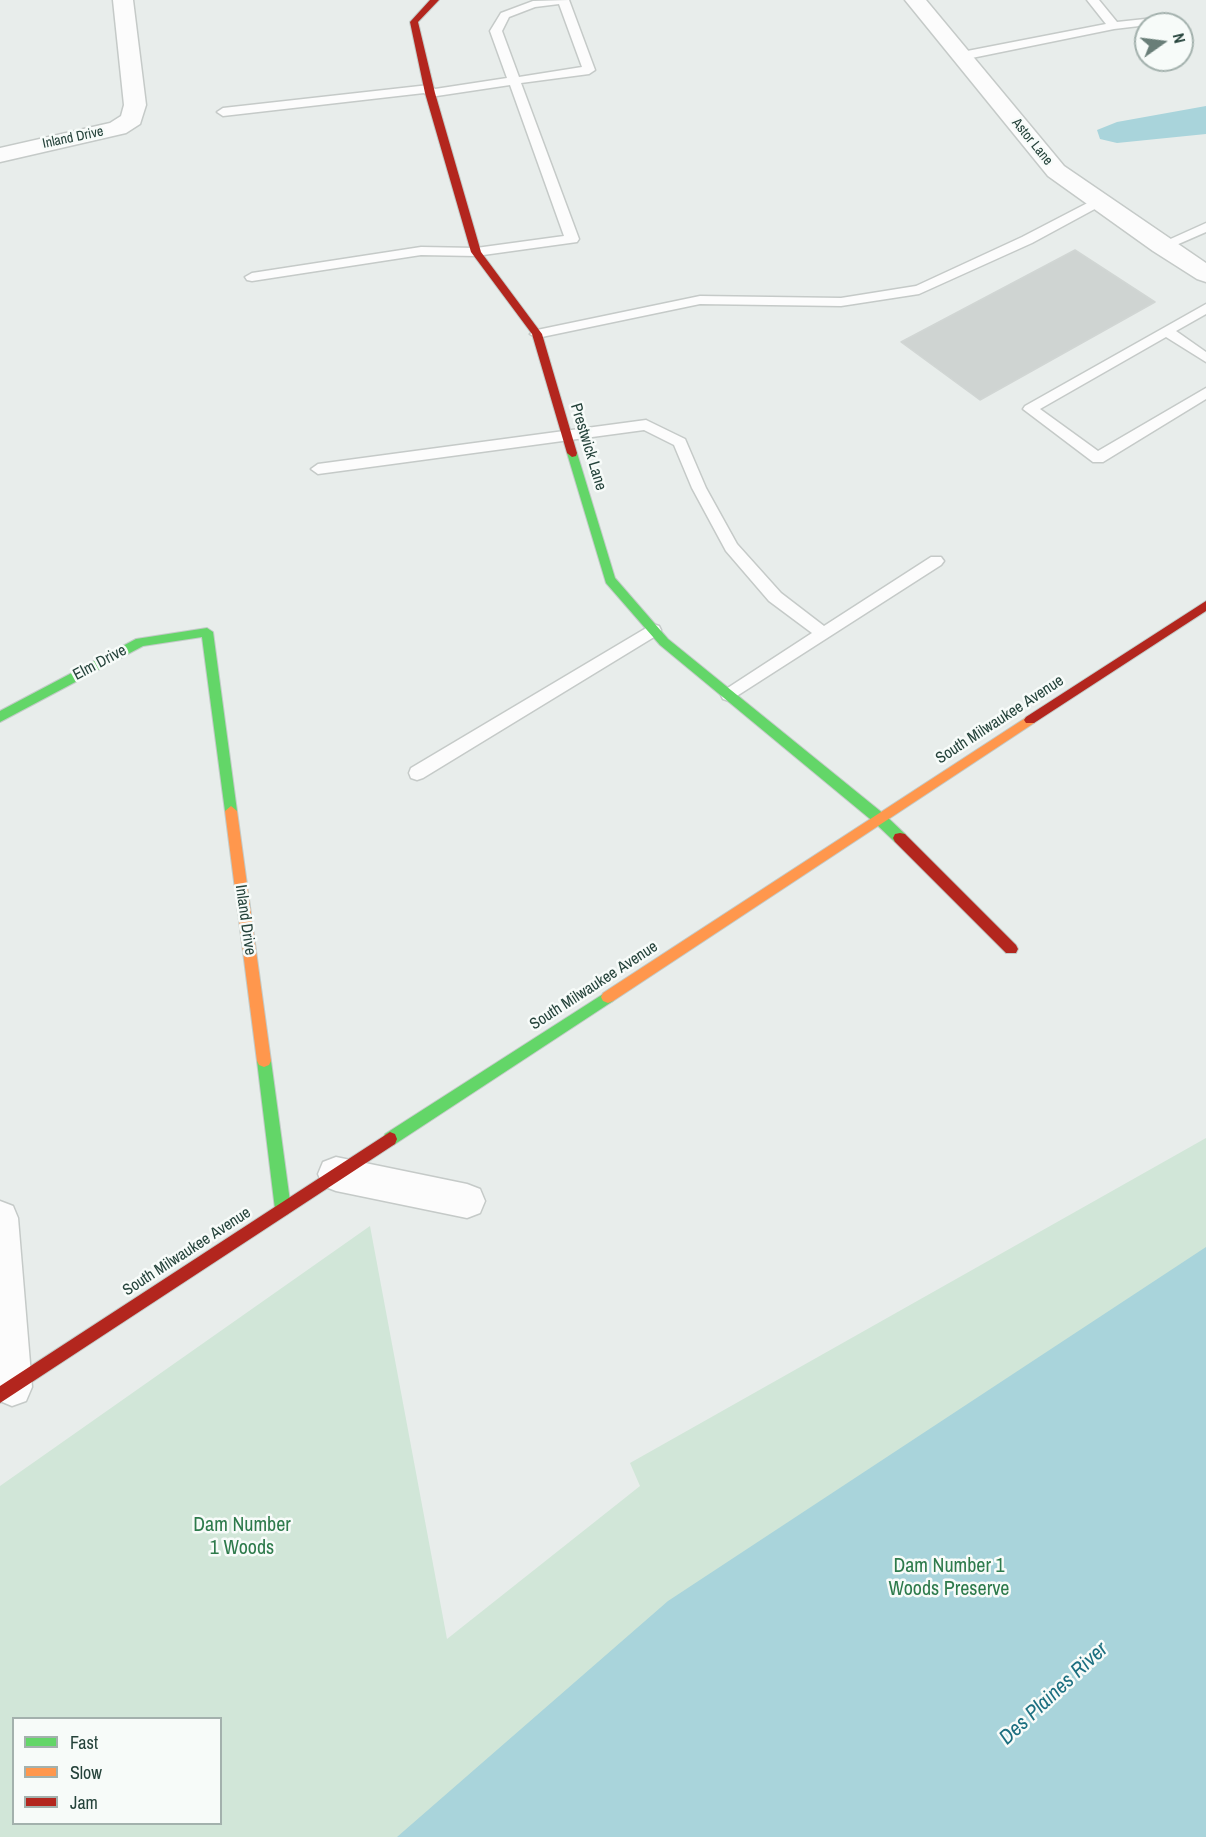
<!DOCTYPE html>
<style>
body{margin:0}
#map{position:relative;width:1206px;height:1837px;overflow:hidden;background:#e8edeb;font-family:"Archivo Narrow",sans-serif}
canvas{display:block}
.legend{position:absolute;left:12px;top:1717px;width:210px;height:108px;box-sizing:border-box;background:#f7fbf9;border:2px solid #a3b1ad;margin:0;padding:8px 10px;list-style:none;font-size:18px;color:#24423a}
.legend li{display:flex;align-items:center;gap:12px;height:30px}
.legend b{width:30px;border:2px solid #a3b1ad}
.north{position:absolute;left:1134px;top:12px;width:60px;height:60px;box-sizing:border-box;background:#f7fbf9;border:2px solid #a3b1ad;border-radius:50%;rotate:76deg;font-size:16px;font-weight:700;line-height:24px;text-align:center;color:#24423a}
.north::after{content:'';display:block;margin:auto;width:21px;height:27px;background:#697e78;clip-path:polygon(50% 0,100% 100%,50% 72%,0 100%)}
</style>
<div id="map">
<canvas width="1206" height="1837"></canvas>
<ul class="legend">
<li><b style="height:8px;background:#63d668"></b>Fast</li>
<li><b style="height:8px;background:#ff974d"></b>Slow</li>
<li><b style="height:8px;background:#b3261e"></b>Jam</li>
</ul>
<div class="north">N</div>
</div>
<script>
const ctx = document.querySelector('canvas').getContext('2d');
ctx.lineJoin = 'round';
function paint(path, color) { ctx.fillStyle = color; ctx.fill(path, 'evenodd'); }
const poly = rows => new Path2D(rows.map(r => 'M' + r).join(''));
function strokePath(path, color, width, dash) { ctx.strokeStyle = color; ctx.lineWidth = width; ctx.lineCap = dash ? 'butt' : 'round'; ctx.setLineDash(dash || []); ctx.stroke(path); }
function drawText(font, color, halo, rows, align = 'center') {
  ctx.font = font + ' "Archivo Narrow",sans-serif'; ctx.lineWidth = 5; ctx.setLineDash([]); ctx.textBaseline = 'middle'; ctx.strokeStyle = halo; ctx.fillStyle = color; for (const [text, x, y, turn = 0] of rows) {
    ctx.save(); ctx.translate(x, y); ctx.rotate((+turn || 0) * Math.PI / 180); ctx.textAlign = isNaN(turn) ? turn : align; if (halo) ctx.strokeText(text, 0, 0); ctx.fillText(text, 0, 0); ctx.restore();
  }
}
const green = poly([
 [1206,1138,1206,1837,0,1837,0,1486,370,1226,447,1639,640,1486,630,1463],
 [14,1718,220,1718,220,1824,14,1824]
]);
const water = poly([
 [1206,106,1206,134,1117,143,1100,139,1097,130,1117,122],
 [1206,1247,1206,1837,397,1837,668,1601]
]);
const building = poly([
 [1075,250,1155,302,980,400,901,342,1075,250]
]);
const lane = poly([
 [569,0,595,70,589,74,521,83,579,239,577,242,476,256,421,255,252,281,247,280,245,277,252,273,421,247,476,248,564,236,510,85,430,97,424,93,223,116,217,112,223,108,429,85,435,89,507,78,490,31,501,13,533,1,569,0],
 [559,4,582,67,519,77,502,31,509,17,535,7,559,4],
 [1087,0,1099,0,1117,22,1173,16,1179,19,1173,22,1114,29,962,60,956,56,962,52,1106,24,1087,0],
 [1099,197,1105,201,1104,204,1032,243,919,294,841,306,700,304,537,338,530,334,537,330,700,296,841,298,916,286,1022,237,1099,197],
 [1206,223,1206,232,1167,249,1157,249,1155,246,1206,223],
 [1206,304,1206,314,1176,331,1206,352,1206,362,1166,337,1040,409,1098,451,1206,388,1206,399,1103,462,1093,462,1023,409,1025,406,1206,304],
 [646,420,685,439,706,488,737,544,781,593,824,626,931,557,941,557,944,561,941,565,729,701,723,699,721,695,723,691,812,633,769,601,726,551,692,488,674,445,644,430,318,474,311,469,318,464,646,420],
 [653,624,659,626,661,630,659,634,423,778,417,780,411,778,409,773,411,768,653,624]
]);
const street = poly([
 [113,0,133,0,146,105,140,124,126,133,0,162,0,148,110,123,121,116,124,105,113,0],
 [905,0,926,0,1064,166,1206,263,1206,282,1197,279,1153,251,1048,176,905,0],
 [336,1157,467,1184,480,1189,485,1201,480,1213,467,1218,336,1191,323,1186,318,1174,323,1162,336,1157],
 [0,1201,13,1206,18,1218,32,1387,26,1401,12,1406,0,1401,0,1201]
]);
const fast = poly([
 [572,449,577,453,615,578,668,639,885,815,905,834,907,838,905,842,895,842,875,823,660,645,606,583,567,453,572,449],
 [207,628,213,632,237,811,236,815,231,816,225,811,202,637,143,646,0,722,0,711,136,639,207,628],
 [608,991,613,993,615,997,613,1001,395,1144,390,1146,385,1144,383,1139,385,1134,608,991],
 [264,1055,269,1057,271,1061,291,1209,288,1214,283,1216,278,1214,275,1209,257,1061,259,1057,264,1055]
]);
const slow = poly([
 [1030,715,1034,717,1036,720,1034,723,613,1001,608,1003,603,1001,601,997,603,993,1030,715],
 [231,806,237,811,271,1061,269,1065,264,1067,259,1065,257,1061,225,811,231,806]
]);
const jam = poly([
 [430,0,439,0,418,22,435,93,481,252,542,334,577,453,576,456,572,457,567,453,532,334,471,252,425,93,410,22,430,0],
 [1206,601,1206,611,1034,723,1026,723,1024,720,1026,717,1206,601],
 [900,833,905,834,1016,945,1018,949,1016,953,1006,953,895,842,893,838,895,834,900,833],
 [390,1132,395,1134,397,1139,395,1144,0,1403,0,1386,390,1132]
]);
const farStreetnames = [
 ["Inland Drive",73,138,-12],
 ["Astor Lane",1032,142,51]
];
const streetNames = [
 ["Prestwick Lane",588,447,73],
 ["Elm Drive",100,663,-28],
 ["South Milwaukee Avenue",1000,720,-33],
 ["Inland Drive",245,920,82],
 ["South Milwaukee Avenue",594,986,-33],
 ["South Milwaukee Avenue",187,1252,-33]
];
const nearParknames = [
 ["Dam Number",242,1526],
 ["1 Woods",242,1549],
 ["Dam Number 1",949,1567],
 ["Woods Preserve",949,1590]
];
const nearWaternames = [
 ["Des Plaines River",1054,1694,-43]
];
paint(green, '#d1e6d8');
paint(water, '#a9d4db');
paint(building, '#cfd4d2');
strokePath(building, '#d1d6d4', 1.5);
strokePath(lane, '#c5cac8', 3);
strokePath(street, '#c5cac8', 3);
strokePath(fast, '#c3cbc8', 2);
strokePath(slow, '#c3cbc8', 2);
strokePath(jam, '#c3cbc8', 2);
paint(lane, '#fcfcfc');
paint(street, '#fcfcfc');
paint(fast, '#63d668');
paint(slow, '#ff974d');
paint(jam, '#b3261e');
drawText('14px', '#24423a', '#f7fbf9', farStreetnames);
drawText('16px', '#24423a', '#f7fbf9', streetNames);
drawText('20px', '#2d7a4b', '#f7fbf9', nearParknames);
drawText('italic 21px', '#1c6f80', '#f7fbf9', nearWaternames);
</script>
